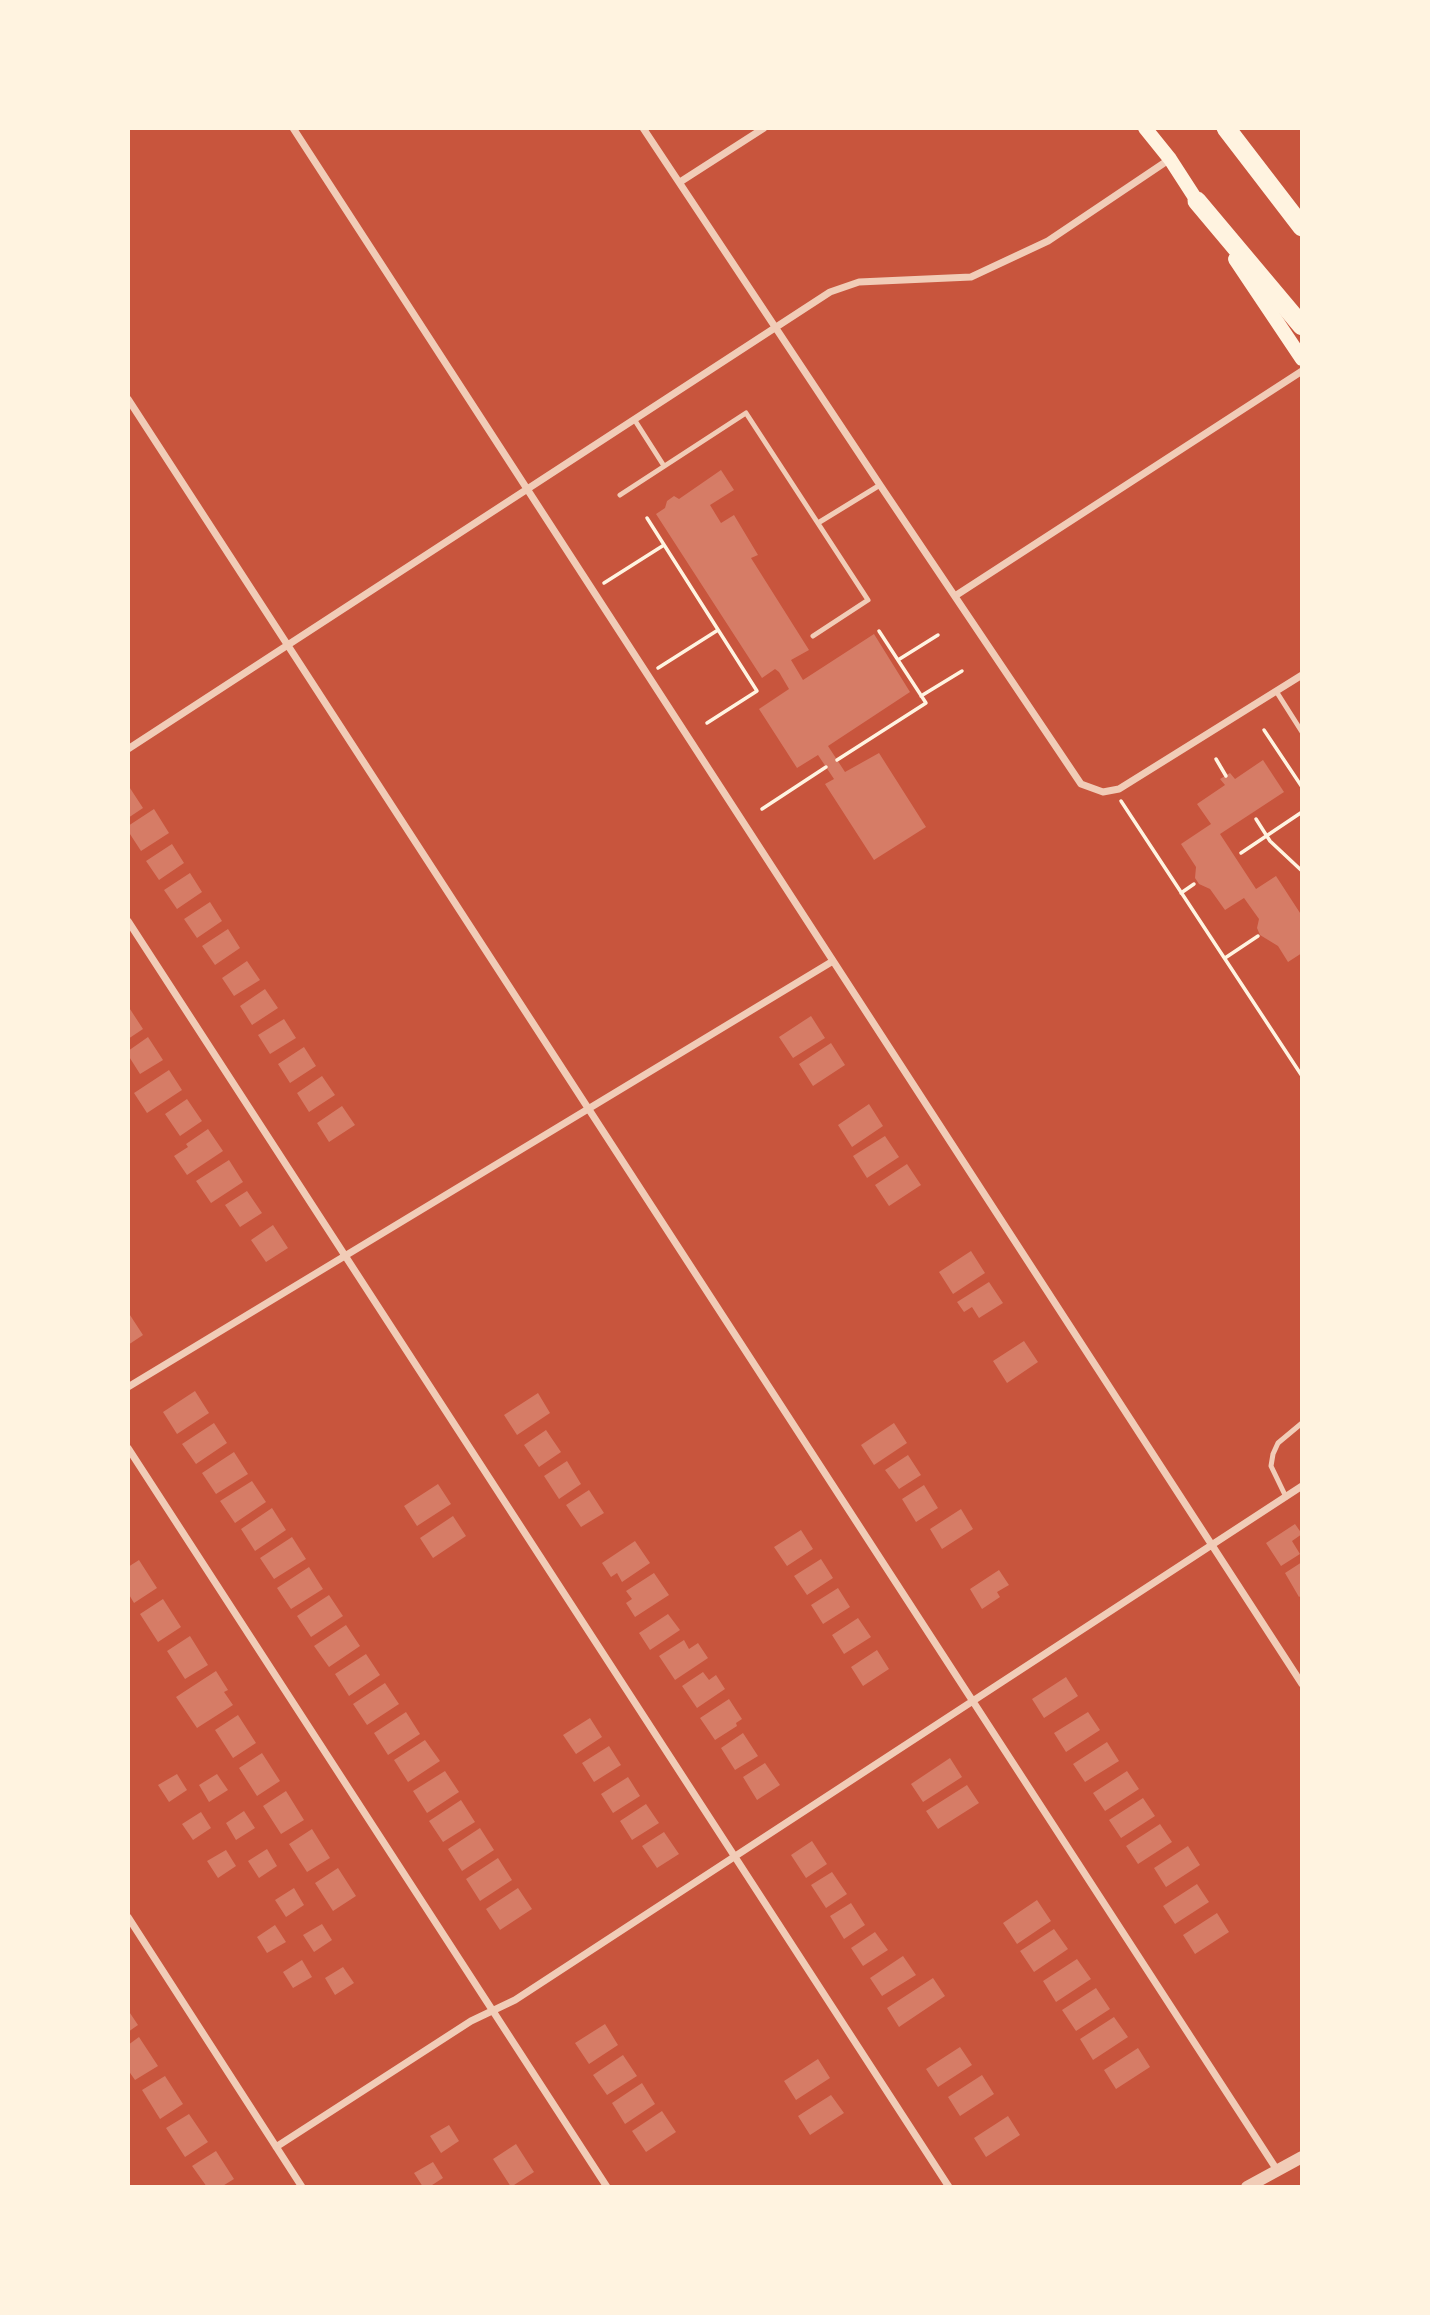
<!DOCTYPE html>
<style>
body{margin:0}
#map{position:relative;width:1430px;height:2315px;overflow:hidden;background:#c8553d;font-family:"Titillium Web",sans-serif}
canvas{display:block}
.frame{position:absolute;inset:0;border:130px solid #fff3e0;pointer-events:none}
</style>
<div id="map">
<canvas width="1430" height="2315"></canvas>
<div class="frame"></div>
</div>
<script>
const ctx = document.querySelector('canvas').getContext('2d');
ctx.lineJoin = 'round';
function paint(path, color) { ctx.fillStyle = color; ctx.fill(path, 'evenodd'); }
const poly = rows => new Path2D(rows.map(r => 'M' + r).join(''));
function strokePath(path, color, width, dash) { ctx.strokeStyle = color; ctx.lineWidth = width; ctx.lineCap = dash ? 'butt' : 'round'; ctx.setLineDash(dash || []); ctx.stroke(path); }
const building = poly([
 [721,470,734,490,710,505,721,523,734,515,758,555,751,558,809,650,791,660,803,680,874,634,910,692,828,746,845,772,879,753,926,827,874,860,825,784,834,779,818,755,797,768,759,709,789,689,779,672,775,669,762,678,656,514,665,508,667,501,674,496,679,499],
 [1263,760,1284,792,1220,834,1256,889,1276,876,1302,916,1302,953,1288,962,1278,946,1260,935,1257,928,1259,919,1244,898,1225,910,1210,889,1199,884,1195,878,1196,867,1181,844,1211,824,1197,804,1225,785,1220,779,1230,773,1235,779],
 [128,785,143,808,128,818],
 [154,809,169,833,141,851,128,831,128,826],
 [172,844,184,863,159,880,146,861],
 [190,873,202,892,177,909,164,890],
 [210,902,222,921,197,938,184,919],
 [228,929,240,948,215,965,202,946],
 [247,961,260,980,234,996,222,978],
 [265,989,278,1008,252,1025,240,1006],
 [128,1006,143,1029,128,1039],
 [811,1016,825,1038,793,1058,779,1037],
 [284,1019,296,1038,270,1054,258,1035],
 [148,1037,163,1060,140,1074,128,1055,128,1051],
 [831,1043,845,1065,813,1086,799,1064],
 [304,1047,316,1066,290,1083,278,1064],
 [169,1070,182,1090,147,1113,134,1093],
 [322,1076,335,1095,309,1112,297,1093],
 [187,1099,202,1121,180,1136,165,1114],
 [869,1104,883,1126,852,1147,838,1125],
 [342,1106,355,1125,329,1142,317,1123],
 [208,1129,223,1151,187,1175,174,1156,188,1147,186,1144],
 [885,1136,899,1157,867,1178,853,1156],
 [229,1160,243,1182,211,1203,196,1181],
 [907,1164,921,1185,889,1206,875,1185],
 [247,1191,262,1213,240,1227,225,1205],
 [273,1225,288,1248,266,1262,251,1240],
 [971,1251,985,1273,953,1294,939,1272],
 [989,1282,1003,1303,979,1318,972,1307,964,1312,957,1302],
 [128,1312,143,1335,128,1345],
 [1024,1341,1038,1362,1007,1383,993,1361],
 [195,1391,209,1413,177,1434,163,1412],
 [538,1393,550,1413,517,1435,504,1415],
 [214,1423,227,1443,196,1464,182,1444],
 [894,1423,907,1443,874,1465,861,1445],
 [546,1430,561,1452,539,1467,524,1445],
 [234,1452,248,1474,216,1494,202,1473],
 [908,1455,921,1475,899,1489,885,1470],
 [567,1461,581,1484,559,1499,544,1476],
 [252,1481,266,1502,235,1523,220,1501],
 [438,1484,451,1504,417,1526,404,1506],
 [924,1485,938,1508,916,1522,902,1499],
 [589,1490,604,1513,581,1527,566,1505],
 [272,1508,286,1530,255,1551,241,1529],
 [961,1509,973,1529,942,1549,930,1529],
 [453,1516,466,1536,433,1558,420,1538],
 [1295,1524,1302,1534,1292,1541,1300,1554,1281,1566,1266,1543],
 [801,1530,813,1549,787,1566,774,1547],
 [292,1537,306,1559,274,1579,260,1558],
 [635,1541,650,1563,622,1582,617,1573,611,1577,602,1563],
 [821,1559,833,1578,807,1595,794,1576],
 [139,1560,157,1588,134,1603,128,1593,128,1567],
 [1302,1562,1302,1595,1299,1597,1285,1573],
 [309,1567,323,1589,291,1609,277,1588],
 [999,1570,1009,1585,997,1592,1000,1597,982,1609,970,1589],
 [654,1573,669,1595,635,1617,626,1603,632,1599,626,1591],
 [838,1588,850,1607,823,1624,811,1605],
 [329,1595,343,1616,311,1637,297,1616],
 [163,1599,181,1627,158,1642,140,1614],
 [668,1614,680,1630,650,1650,639,1633],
 [858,1618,871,1637,844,1654,832,1635],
 [346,1625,360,1646,329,1667,314,1646],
 [190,1636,208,1665,185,1679,167,1651],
 [684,1640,689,1649,698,1643,708,1658,675,1680,659,1656],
 [877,1650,889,1669,863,1686,851,1667],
 [366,1654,380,1675,349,1696,335,1674],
 [216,1671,228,1690,224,1692,233,1705,197,1728,176,1697],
 [703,1672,709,1680,716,1675,725,1689,697,1708,682,1686],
 [1066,1677,1078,1696,1044,1718,1032,1699],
 [385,1683,399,1704,367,1725,353,1704],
 [729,1699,742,1719,736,1723,737,1726,715,1740,700,1718],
 [406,1712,420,1734,388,1755,374,1733],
 [1088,1712,1100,1730,1066,1752,1054,1733],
 [238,1715,256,1743,233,1758,215,1730],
 [590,1718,602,1737,576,1754,563,1735],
 [743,1733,758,1756,735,1770,721,1748],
 [425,1740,440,1761,408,1782,394,1760],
 [1107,1742,1119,1761,1085,1782,1073,1764],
 [609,1746,621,1765,594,1782,582,1763],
 [262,1753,280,1781,257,1796,239,1768],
 [950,1758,962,1777,923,1802,911,1784],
 [765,1763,780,1785,757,1800,743,1777],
 [445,1771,459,1792,427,1813,413,1791],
 [1127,1771,1139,1789,1105,1811,1093,1793],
 [177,1774,187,1790,169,1802,158,1785],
 [217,1774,228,1790,209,1802,199,1785],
 [628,1777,640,1796,613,1813,601,1794],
 [967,1785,979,1803,938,1829,926,1811],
 [286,1791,304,1820,281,1834,263,1806],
 [1143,1798,1155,1816,1121,1838,1109,1820],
 [461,1800,475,1822,443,1842,429,1821],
 [646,1804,659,1823,632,1840,620,1821],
 [244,1811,255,1828,236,1840,226,1823],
 [201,1812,211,1828,193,1840,182,1824],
 [1160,1824,1172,1842,1138,1864,1126,1846],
 [480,1828,494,1850,462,1871,448,1849],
 [312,1829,330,1858,307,1872,289,1844],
 [664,1832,679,1854,657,1868,642,1846],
 [812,1841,827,1864,806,1878,791,1855],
 [1188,1846,1200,1865,1166,1887,1154,1868],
 [267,1849,277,1866,259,1878,248,1861],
 [226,1850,236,1866,218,1878,207,1861],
 [498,1858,512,1880,480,1901,466,1879],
 [338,1868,356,1896,333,1911,315,1883],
 [832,1872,847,1894,826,1908,811,1885],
 [1197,1884,1209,1902,1175,1924,1163,1906],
 [294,1888,304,1905,286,1917,275,1900],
 [518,1888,532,1909,500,1930,486,1909],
 [1037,1900,1051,1921,1017,1944,1003,1923],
 [851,1903,865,1925,844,1939,830,1916],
 [1217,1913,1229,1932,1195,1954,1183,1935],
 [322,1924,332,1940,314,1952,303,1935],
 [275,1925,286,1942,267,1953,257,1937],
 [1054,1929,1068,1949,1034,1972,1020,1951],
 [875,1932,888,1950,863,1966,851,1948],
 [903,1956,916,1975,882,1996,870,1978],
 [1077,1959,1091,1979,1056,2002,1043,1981],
 [302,1960,312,1977,293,1988,283,1972],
 [343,1967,354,1983,335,1995,325,1978],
 [933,1978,945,1996,899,2027,887,2008],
 [1096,1988,1110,2009,1076,2031,1062,2010],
 [128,2010,138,2025,128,2032],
 [1114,2017,1128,2037,1093,2060,1080,2039],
 [605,2024,618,2045,589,2064,575,2043],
 [139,2037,158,2066,135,2080,128,2070,128,2045],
 [960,2047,972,2065,938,2087,926,2069],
 [1138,2048,1150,2067,1116,2089,1104,2070],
 [623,2055,637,2076,607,2095,593,2075],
 [818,2059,830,2078,796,2100,784,2081],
 [982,2075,994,2094,960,2116,948,2097],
 [165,2076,183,2104,160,2119,142,2090],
 [642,2083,655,2104,625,2124,612,2103],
 [831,2095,844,2113,810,2135,798,2116],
 [662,2111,676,2132,646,2152,632,2131],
 [189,2114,208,2142,185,2157,166,2128],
 [1008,2116,1020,2135,986,2157,974,2138],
 [449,2125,459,2141,441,2153,430,2136],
 [516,2144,534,2172,511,2187,493,2159],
 [216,2151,234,2179,221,2187,207,2187,192,2166],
 [433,2162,443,2178,429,2187,423,2187,414,2173]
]);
const path = poly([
 [647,518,757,691,707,723],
 [604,583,664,545],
 [898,660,938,635],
 [658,668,718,630],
 [921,696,962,671],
 [1264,730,1302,787],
 [1216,759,1226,776],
 [837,760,926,703,879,631],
 [1121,801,1302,1076],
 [762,809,826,767],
 [1256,819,1270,841,1302,871],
 [1241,853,1302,812],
 [1181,893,1194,884],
 [1225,958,1258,936]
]);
const service = poly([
 [634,419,664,466],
 [620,495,746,413,868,600,813,636],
 [818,523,880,485],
 [1276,691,1302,732],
 [1286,1497,1271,1466,1273,1454,1278,1443,1302,1423]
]);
const minor = poly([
 [293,128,1302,1684],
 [643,128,880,485,1081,784,1103,792,1119,789,1302,675],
 [680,182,764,128],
 [128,399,1277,2170],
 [955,596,1302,371],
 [128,749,830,292,859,282,971,277,1048,241,1170,159],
 [128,921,949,2187],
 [128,1387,833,961],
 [128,1448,607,2187],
 [128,1917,302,2187],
 [276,2147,471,2021,515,2000,1302,1486]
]);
const tertiary = poly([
 [1247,2187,1302,2157]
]);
const secondary = poly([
 [1145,128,1170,159,1201,207],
 [1235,259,1302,359]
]);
const motorway = poly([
 [1226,128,1302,227],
 [1197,201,1302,326]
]);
paint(building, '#d67c66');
strokePath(path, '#fff3e0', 3.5);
strokePath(service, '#f1ccb7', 5);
strokePath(minor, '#f1ccb7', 7);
strokePath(tertiary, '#f1ccb7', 12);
strokePath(secondary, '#fff3e0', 14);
strokePath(motorway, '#fff3e0', 19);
</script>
